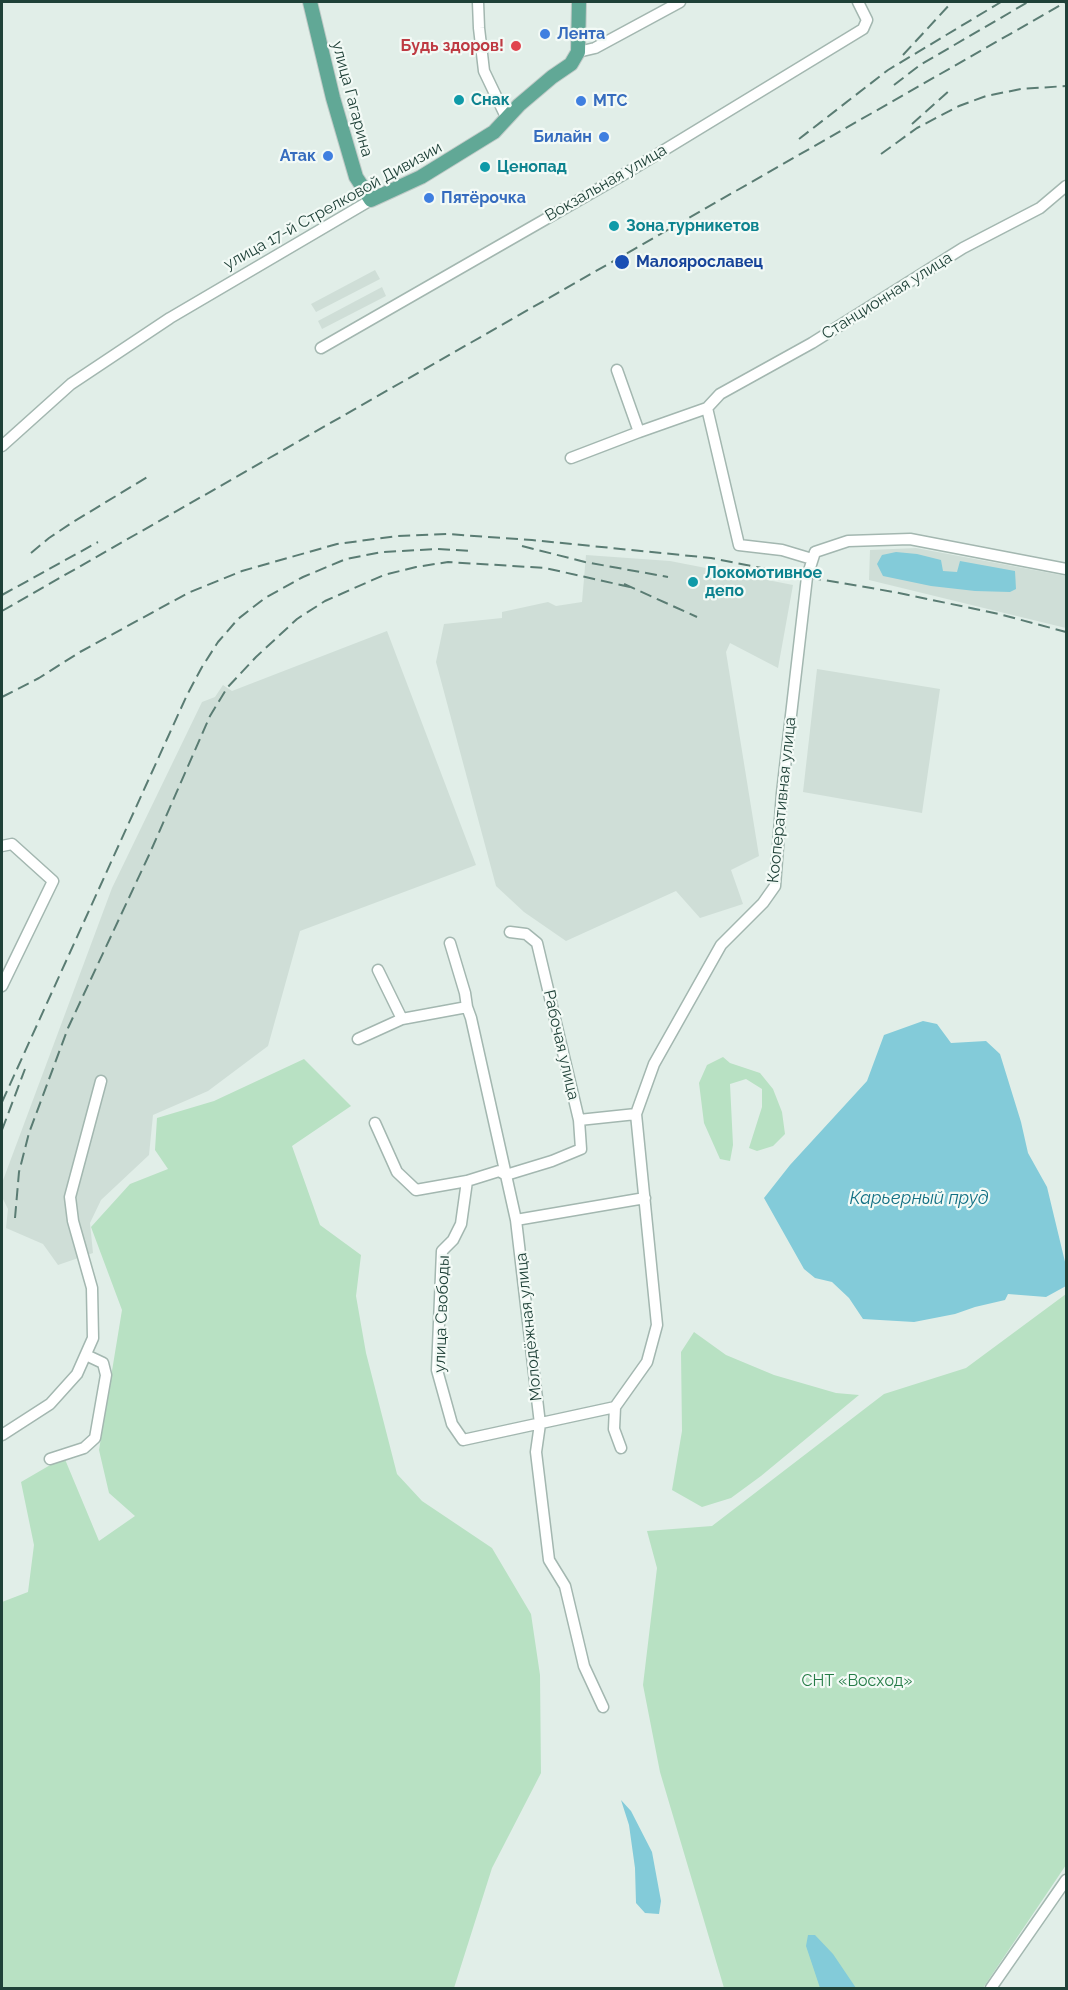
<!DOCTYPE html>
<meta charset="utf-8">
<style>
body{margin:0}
#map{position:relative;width:1068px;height:1990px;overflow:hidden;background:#e1eee8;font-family:Raleway,sans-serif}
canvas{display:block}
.frame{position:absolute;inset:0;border:3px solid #1f4138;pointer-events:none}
</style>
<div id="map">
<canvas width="1068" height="1990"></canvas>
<div class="frame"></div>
</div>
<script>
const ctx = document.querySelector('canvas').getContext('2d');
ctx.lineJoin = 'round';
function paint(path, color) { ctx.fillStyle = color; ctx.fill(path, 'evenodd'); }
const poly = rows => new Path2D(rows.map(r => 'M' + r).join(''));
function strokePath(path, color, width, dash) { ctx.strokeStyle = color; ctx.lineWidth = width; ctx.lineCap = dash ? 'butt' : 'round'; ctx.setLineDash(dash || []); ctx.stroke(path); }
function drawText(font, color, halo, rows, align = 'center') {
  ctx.font = font + ' Raleway,sans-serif'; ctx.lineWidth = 4.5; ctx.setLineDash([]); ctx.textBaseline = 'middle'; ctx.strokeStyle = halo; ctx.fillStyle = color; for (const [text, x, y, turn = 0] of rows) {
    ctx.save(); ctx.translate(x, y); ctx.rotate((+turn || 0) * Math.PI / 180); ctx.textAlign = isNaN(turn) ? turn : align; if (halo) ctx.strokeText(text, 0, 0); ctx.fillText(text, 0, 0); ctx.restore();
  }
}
const built = poly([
 [375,270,380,279,316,312,311,304],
 [382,287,386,296,322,329,318,321],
 [916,548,1066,576,1066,628,869,580,870,550],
 [586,555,670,561,793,585,778,668,730,643,726,652,759,856,731,870,743,904,700,918,676,891,566,941,524,912,496,886,436,662,444,624,502,618,502,612,548,602,556,606,582,602],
 [387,631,476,865,300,931,268,1046,208,1091,153,1115,149,1155,101,1200,90,1223,93,1253,58,1265,43,1244,6,1228,8,1209,2,1197,2,1183,112,888,202,702,215,697,223,685,232,691],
 [817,669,940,689,922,813,803,792]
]);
const green = poly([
 [723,1057,730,1063,760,1073,773,1089,782,1112,785,1134,773,1146,757,1151,749,1148,762,1107,762,1089,746,1079,730,1084,733,1145,730,1161,720,1159,704,1123,699,1083,707,1065],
 [304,1059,351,1106,292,1146,320,1225,361,1255,356,1296,366,1353,397,1474,422,1501,492,1548,531,1614,540,1675,541,1773,492,1868,454,1988,2,1988,2,1602,28,1592,34,1545,21,1482,64,1457,99,1541,135,1516,109,1493,99,1450,122,1310,91,1227,130,1184,168,1169,155,1150,157,1118,214,1101],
 [1066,1294,1066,1865,983,1988,724,1988,660,1772,643,1685,657,1568,647,1531,712,1526,884,1394,966,1368],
 [694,1332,726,1355,774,1375,836,1393,859,1395,761,1476,731,1498,702,1507,672,1490,682,1431,681,1352]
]);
const water = poly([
 [896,552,917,554,941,560,943,571,957,572,960,561,1015,571,1016,589,1010,592,975,591,931,586,883,576,877,564,882,555],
 [923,1021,937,1024,951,1043,986,1041,1000,1054,1021,1122,1028,1153,1047,1187,1066,1266,1066,1286,1046,1297,1008,1294,1005,1300,975,1307,955,1314,914,1322,863,1319,849,1298,832,1282,815,1278,804,1269,764,1198,790,1165,867,1081,884,1035],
 [621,1800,631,1811,652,1852,661,1901,659,1914,645,1913,636,1903,635,1868,629,1825],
 [808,1935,815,1935,833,1954,856,1988,820,1988,806,1946]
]);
const minor = poly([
 [478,2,479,28,484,71,507,119],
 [578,52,595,48,680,2],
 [321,348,633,169,863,29,867,20,858,2],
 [617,370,639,432,707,408,720,394,812,343,963,248,1040,208,1066,186],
 [707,408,739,545,782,550,812,559],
 [2,446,71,384,170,318,371,200],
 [571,458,639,432],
 [2,846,12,844,53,881,2,986],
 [450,943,465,993,467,1007,471,1018,516,1220,540,1424,536,1452,549,1560,565,1586,584,1666,603,1707],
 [378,970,402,1019],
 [358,1039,402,1019,467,1007],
 [579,1120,636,1114],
 [375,1123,397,1172,416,1190,467,1181,499,1171,506,1175,552,1161,581,1149,579,1120,537,943,526,934,510,932],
 [467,1181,461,1224,453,1240,442,1251,437,1370,452,1424,463,1440,615,1407],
 [516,1220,645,1198],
 [2,1435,50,1404,77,1374,93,1338,92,1288,73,1221,70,1197,101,1081],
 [621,1448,614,1429,615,1407,647,1362,657,1325,636,1114,654,1064,721,945,763,903,775,886,782,793,807,577,815,552,848,541,910,539,1066,569],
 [50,1459,84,1448,95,1438,106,1375,103,1363,86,1355],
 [991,1988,1066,1880]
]);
const major = poly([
 [310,2,333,98,356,177,371,200,421,177,494,132,519,105,552,77,571,64,578,52,579,2]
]);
const rail = poly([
 [903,55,952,2],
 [894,85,920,65,1028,2],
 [912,124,950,90],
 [799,139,888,70,1001,2],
 [881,154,917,128,959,106,986,96,1021,89,1066,86],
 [522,546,585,562,668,577],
 [31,553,49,538,73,522,149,476],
 [624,584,697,617],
 [2,595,98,542],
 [2,611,1066,2],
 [2,697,39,678,80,652,188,593,242,571,337,544,397,536,447,534,532,540,711,558,818,579,894,592,999,614,1066,632],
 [2,1102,187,695,202,667,218,642,238,619,265,598,303,577,346,559,382,552,436,549,473,551],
 [2,1130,25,1069],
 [15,1218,19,1172,29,1133,68,1028,149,855,210,716,227,688,256,657,297,619,325,601,384,575,416,567,448,562,545,568,630,587]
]);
const markers = [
 [545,34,6,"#3f7fe0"],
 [516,46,6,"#e0444e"],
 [459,100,6,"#0f9aa8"],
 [581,101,6,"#3f7fe0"],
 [604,137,6,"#3f7fe0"],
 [328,156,6,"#3f7fe0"],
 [485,167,6,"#0f9aa8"],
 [429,198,6,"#3f7fe0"],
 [614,226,6,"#0f9aa8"],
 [622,262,8,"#1a4fb4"],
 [693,582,6,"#0f9aa8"]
];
const shopNames = [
 ["Лента",557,34],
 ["МТС",593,101],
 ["Билайн",592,137,"right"],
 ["Атак",316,156,"right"],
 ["Пятёрочка",441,198]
];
const healthNames = [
 ["Будь здоров!",504,46]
];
const streetNames = [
 ["улица Гагарина",352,99,75],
 ["Вокзальная улица",606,183,-30],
 ["улица 17-й Стрелковой Дивизии",333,206,-29],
 ["Станционная улица",887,296,-32],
 ["Кооперативная улица",782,800,-84],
 ["Рабочая улица",561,1045,77],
 ["улица Свободы",442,1314,-88],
 ["Молодёжная улица",529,1327,-96]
];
const cultureNames = [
 ["Снак",471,100],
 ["Ценопад",497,167],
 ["Зона турникетов",626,226],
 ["Локомотивное",705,573],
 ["депо",705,591]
];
const transitNames = [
 ["Малоярославец",636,262]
];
const parkNames = [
 ["СНТ «Восход»",857,1681]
];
const waterNames = [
 ["Карьерный пруд",919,1199]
];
paint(built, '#cfded7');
paint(green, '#b8e1c3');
paint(water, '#83cbd9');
strokePath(minor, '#a3b7b0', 13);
strokePath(major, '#c0cac7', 16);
strokePath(minor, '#fff', 10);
strokePath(major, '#61a896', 14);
strokePath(rail, '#5a7c73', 2, [12, 6]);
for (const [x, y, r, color] of markers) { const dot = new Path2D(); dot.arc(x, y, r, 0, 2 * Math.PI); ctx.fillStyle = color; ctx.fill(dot); strokePath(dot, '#f3faf6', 2); }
drawText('bold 16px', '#366cbe', '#f3faf6', shopNames, 'left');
drawText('bold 16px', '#be3a42', '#f3faf6', healthNames, 'right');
drawText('16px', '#1f4138', '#f3faf6', streetNames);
drawText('bold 16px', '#0d838f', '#f3faf6', cultureNames, 'left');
drawText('bold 16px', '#164399', '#f3faf6', transitNames, 'left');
drawText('16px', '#257c47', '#f3faf6', parkNames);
drawText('italic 18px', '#127084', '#f3faf6', waterNames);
</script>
